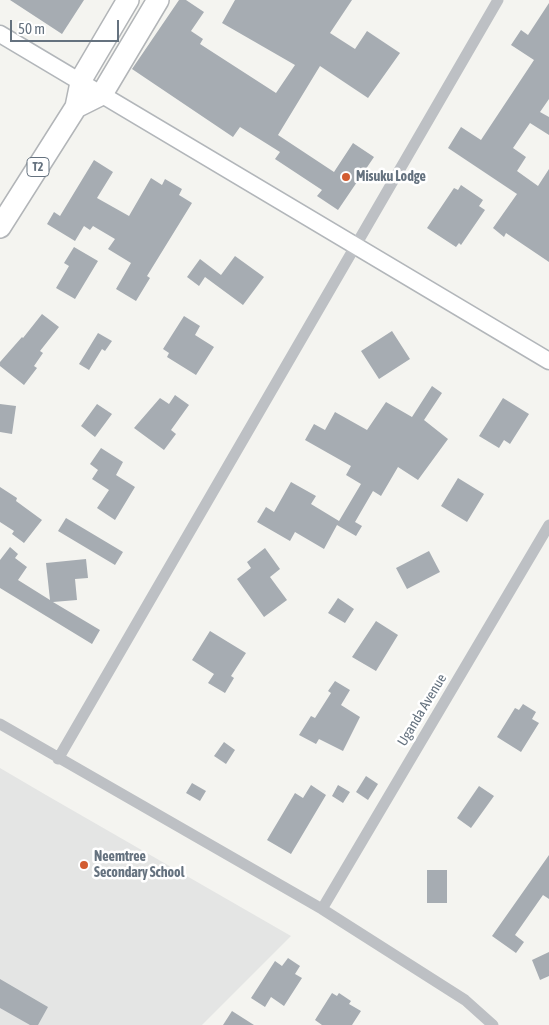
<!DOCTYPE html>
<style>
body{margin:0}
#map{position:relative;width:549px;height:1025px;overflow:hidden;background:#f4f4f0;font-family:"Asap Condensed",sans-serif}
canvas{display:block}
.scale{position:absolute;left:10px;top:20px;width:109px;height:22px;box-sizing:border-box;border:2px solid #65727f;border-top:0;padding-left:6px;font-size:15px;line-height:18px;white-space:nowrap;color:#65727f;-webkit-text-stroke:4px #fff;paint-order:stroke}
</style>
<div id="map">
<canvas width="549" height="1025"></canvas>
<div class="scale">50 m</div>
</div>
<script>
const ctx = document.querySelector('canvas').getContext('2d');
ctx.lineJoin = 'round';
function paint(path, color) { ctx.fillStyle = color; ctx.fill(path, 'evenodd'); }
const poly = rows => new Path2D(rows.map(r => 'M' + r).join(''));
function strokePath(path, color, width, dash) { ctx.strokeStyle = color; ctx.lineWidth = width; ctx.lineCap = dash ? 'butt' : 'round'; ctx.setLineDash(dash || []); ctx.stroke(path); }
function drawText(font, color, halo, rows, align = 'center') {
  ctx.font = font + ' "Asap Condensed",sans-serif'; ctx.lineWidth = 5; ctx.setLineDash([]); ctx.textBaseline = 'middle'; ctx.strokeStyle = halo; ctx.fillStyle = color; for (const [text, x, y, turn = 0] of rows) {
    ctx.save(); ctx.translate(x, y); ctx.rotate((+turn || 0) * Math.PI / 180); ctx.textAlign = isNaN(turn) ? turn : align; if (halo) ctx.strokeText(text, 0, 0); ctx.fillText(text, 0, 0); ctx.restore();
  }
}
const built = poly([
 [0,768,46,795,291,936,202,1025,0,1025]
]);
const building = poly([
 [10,0,84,0,62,34],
 [179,0,186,0,204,12,191,31,203,39,200,44,276,93,295,65,222,23,235,0,352,0,330,33,355,49,367,31,400,53,368,98,320,66,278,135,334,172,353,143,374,157,338,210,317,196,322,190,275,159,280,152,240,127,233,137,132,69],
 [549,3,549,99,540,112,549,117,549,135,530,123,513,148,526,157,517,171,538,186,549,169,549,262,506,233,504,237,493,228,517,194,448,148,461,127,481,140,534,60,511,45,521,30,528,35],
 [94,160,113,172,97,198,129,216,151,178,162,185,165,179,182,189,179,195,192,203,147,276,150,278,136,301,116,289,131,263,108,249,115,239,93,226,90,230,84,226,75,241,47,224,54,212,60,216],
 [461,185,483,200,479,206,485,210,461,245,459,243,456,247,427,228,454,188,458,190],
 [74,247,98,261,75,299,56,288,69,266,64,263],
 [235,256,264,277,243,305,205,277,199,286,187,277,200,259,221,275],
 [42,314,59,327,40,351,43,353,34,366,37,368,24,385,0,366,0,362,22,337,23,338],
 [184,316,200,326,195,335,214,347,196,375,167,357,169,353,163,349],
 [392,331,410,359,379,379,361,351],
 [98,333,112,341,105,351,102,349,89,370,79,364],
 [432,386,442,393,424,420,448,439,418,480,398,467,381,496,373,491,355,522,362,526,356,536,337,525,324,549,295,532,290,541,257,522,266,507,274,512,291,482,316,496,311,504,339,521,361,484,346,475,351,466,305,440,314,424,325,430,335,412,367,430,386,402,412,417],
 [175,395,189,405,171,430,176,434,164,450,134,428,160,398,169,404],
 [503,398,529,414,510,444,504,440,499,448,479,436],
 [0,404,16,406,12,434,0,432],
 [97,404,112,414,95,437,81,426],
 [101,448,123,462,116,475,135,487,115,520,97,508,109,490,92,479,98,470,90,464],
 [458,478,484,494,467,522,441,506],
 [0,487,17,498,16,501,42,520,24,543,12,534,14,531,0,522],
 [66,518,123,552,115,565,58,531],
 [10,547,18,554,15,558,27,567,18,580,50,600,46,563,86,559,88,578,75,579,77,600,53,602,100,630,92,644,0,588,0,560],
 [265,548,280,569,270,577,287,600,264,617,237,579,251,568,247,562],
 [429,551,440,572,407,589,396,568],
 [338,598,354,609,345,623,328,613],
 [376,621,398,635,376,671,352,657],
 [210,631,246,653,231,676,234,678,225,693,208,683,214,674,192,660],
 [335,681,350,690,341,705,360,717,343,751,319,739,316,744,299,735,311,716,315,718,331,693,328,691],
 [523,704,536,712,532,719,539,723,521,752,497,737,515,708,519,710],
 [224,742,235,750,226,764,214,756],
 [366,776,378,784,368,800,356,792],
 [192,783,206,791,200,801,186,793],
 [311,785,326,795,291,854,267,840,295,793,303,798],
 [338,785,350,792,343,803,332,796],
 [479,786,494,796,471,828,457,818],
 [549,855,549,899,543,895,515,935,524,942,516,953,492,936],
 [427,870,447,870,447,903,427,903],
 [549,952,549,976,540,980,532,960],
 [288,958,300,966,295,974,302,978,284,1006,271,997,265,1007,251,998,275,961,282,966],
 [0,979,48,1007,38,1025,30,1025,0,1008],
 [332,993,337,996,339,993,351,1001,349,1004,361,1011,352,1025,322,1025,315,1020],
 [232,1011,254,1025,223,1025]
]);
const street = poly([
 [0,724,322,909,465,1000,493,1025],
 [58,759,498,0],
 [322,909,549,525]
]);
const secondary = poly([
 [0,34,549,361]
]);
const highway = poly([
 [76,107,102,94,158,0],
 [0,227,76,107,82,78,128,0]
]);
const markers = [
 [346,177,5,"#d25c31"],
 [84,865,5,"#d25c31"]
];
const shields = [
 [38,167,22]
];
const shieldNames = [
 ["T2",38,167]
];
const poiNames = [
 ["Misuku Lodge",356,177],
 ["Neemtree",94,857],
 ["Secondary School",94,873]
];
const streetNames = [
 ["Uganda Avenue",422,710,-59]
];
paint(built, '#e4e5e4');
paint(building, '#a6acb2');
strokePath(secondary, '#b2b6ba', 19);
strokePath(highway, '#b2b5b8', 24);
strokePath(street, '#bdc0c4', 11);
strokePath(secondary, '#fff', 16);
strokePath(highway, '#fff', 21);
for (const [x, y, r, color] of markers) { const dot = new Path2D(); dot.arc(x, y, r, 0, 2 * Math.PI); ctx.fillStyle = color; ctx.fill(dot); strokePath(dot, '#fff', 2); }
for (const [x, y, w] of shields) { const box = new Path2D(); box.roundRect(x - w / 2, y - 9.5, w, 19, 4); ctx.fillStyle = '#fff'; ctx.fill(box); strokePath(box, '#65727f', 1); }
drawText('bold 12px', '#65727f', null, shieldNames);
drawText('bold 14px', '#65727f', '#fff', poiNames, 'left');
drawText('14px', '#65727f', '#fff', streetNames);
</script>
